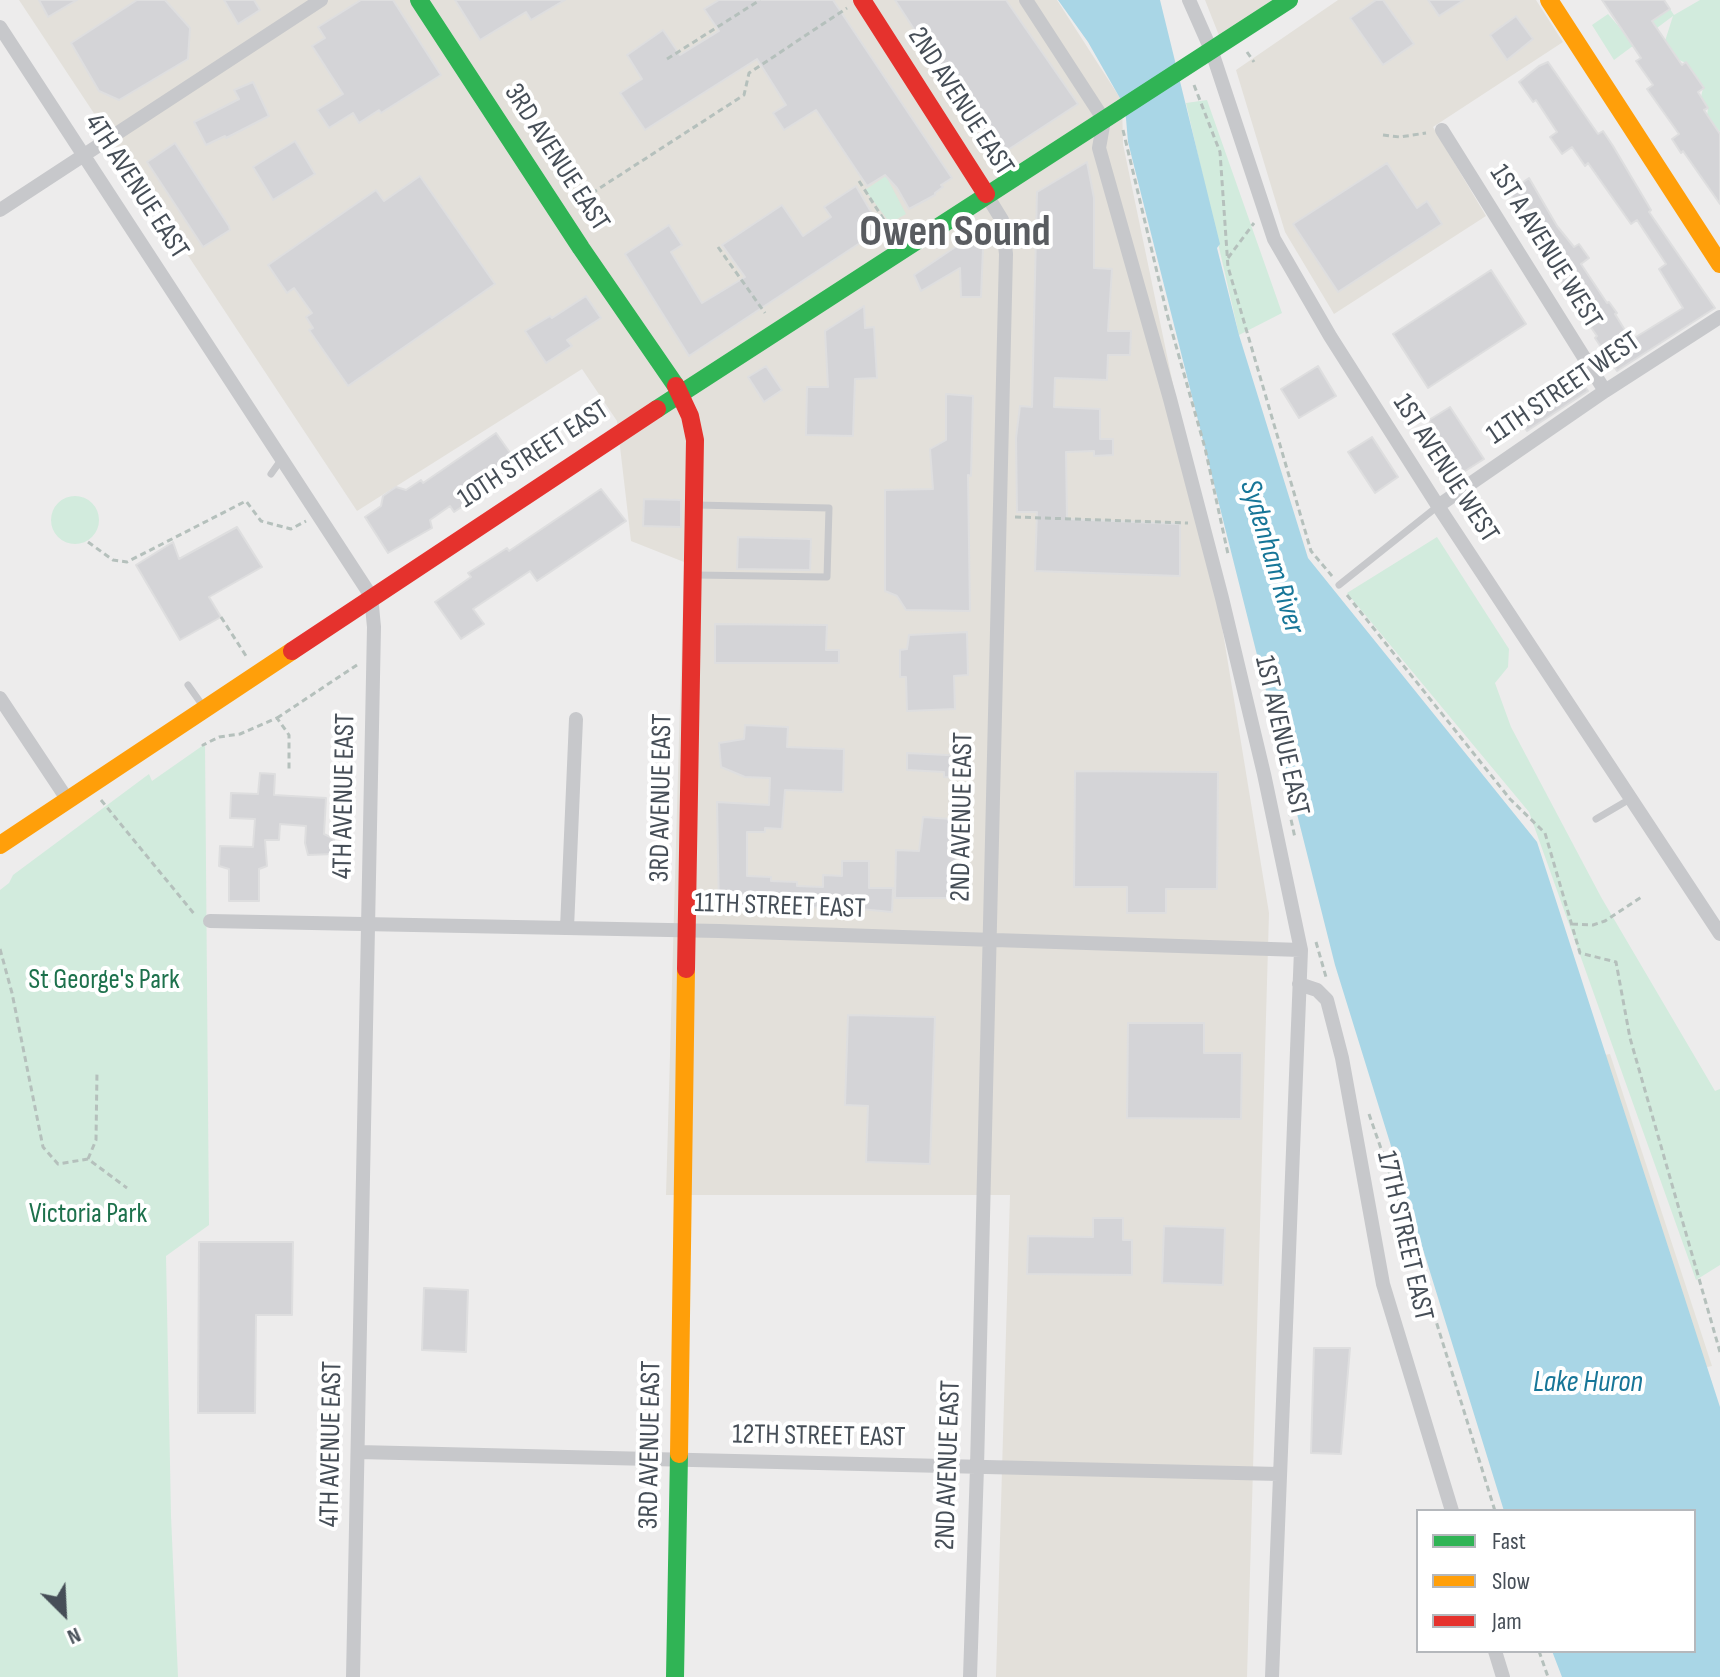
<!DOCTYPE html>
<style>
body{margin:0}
#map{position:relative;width:1720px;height:1677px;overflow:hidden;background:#edecec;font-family:"Sofia Sans Condensed",sans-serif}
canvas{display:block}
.legend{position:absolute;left:1416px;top:1509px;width:280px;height:144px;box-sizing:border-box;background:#fff;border:2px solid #b5b8bc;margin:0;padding:10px 14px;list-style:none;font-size:24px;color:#464e57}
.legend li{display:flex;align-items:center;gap:16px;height:40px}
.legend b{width:40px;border:2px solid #b5b8bc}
.north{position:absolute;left:24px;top:1573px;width:80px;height:80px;-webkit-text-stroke:6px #fff;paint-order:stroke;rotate:156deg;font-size:22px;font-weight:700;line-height:32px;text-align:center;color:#464e57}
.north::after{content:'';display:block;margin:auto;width:28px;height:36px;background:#464e57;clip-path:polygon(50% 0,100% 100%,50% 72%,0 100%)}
</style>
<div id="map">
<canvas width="1720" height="1677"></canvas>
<ul class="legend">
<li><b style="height:10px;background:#30b455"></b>Fast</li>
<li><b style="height:10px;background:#ff9f0a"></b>Slow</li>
<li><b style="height:10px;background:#e5322d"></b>Jam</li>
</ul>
<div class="north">N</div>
</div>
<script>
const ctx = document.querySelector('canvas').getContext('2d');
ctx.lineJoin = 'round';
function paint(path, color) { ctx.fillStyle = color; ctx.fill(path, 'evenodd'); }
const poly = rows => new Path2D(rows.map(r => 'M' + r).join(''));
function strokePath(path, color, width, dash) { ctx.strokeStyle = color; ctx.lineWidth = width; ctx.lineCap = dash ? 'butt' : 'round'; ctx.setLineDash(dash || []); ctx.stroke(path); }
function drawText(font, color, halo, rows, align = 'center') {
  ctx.font = font + ' "Sofia Sans Condensed",sans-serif'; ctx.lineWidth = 8; ctx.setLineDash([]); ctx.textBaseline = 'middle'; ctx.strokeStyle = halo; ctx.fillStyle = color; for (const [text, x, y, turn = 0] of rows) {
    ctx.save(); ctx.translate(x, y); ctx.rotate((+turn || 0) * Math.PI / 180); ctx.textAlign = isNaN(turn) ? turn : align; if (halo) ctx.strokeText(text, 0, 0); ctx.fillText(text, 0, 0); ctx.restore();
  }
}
const commercial = poly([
 [19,0,1057,0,1122,101,1123,144,1217,596,1269,913,1247,1677,996,1677,1010,1195,666,1195,684,562,631,541,617,421,582,369,357,511],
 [1205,0,1279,0,1220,38],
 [1338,0,1536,0,1563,42,1433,127,1486,216,1334,314,1285,232,1236,70]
]);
const green = poly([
 [1700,0,1720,0,1720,132,1707,116,1708,108,1701,97,1703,88,1686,63,1679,60,1665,41,1673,16,1614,60,1592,25,1608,14,1628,37,1670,9,1674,15],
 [1207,100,1282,313,1239,335,1186,103],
 [886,176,906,214,890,223,865,190],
 '51 520a24 24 0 1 1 48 0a24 24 0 1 1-48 0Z',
 [1437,537,1509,649,1508,667,1495,683,1511,727,1601,897,1715,1091,1720,1089,1720,1265,1696,1280,1529,812,1347,593],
 [205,744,209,1225,166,1256,171,1516,178,1677,0,1677,0,890,9,883,13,875,149,774,152,781]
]);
const sand = poly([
 [1610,1054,1712,1366,1698,1369,1600,1056]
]);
const water = poly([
 [1058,0,1160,0,1220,244,1217,248,1239,335,1308,558,1537,842,1720,1407,1720,1677,1562,1677,1552,1651,1694,1651,1694,1511,1504,1511,1335,965,1128,142,1125,107,1088,42]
]);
const building = poly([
 [39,0,77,0,48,17,39,0],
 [137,0,165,0,190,28,188,59,119,100,99,91,71,43,137,0],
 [224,0,254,0,260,10,238,24,224,0],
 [361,0,393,0,441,75,381,113,379,110,359,123,353,113,329,128,317,110,343,94,312,46,325,38,318,27,361,0],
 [455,0,565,0,531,20,526,12,480,40,455,0],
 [719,0,833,0,952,178,941,185,943,187,935,193,935,195,909,209,897,188,885,175,867,186,816,110,784,130,773,113,786,105,757,59,645,130,620,93,642,79,627,55,663,30,680,55,719,31,704,9,719,0],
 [895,0,1006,0,1078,104,997,157,895,0],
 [1376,0,1383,0,1414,44,1383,65,1350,18,1376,0],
 [1428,0,1464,0,1439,16,1428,0],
 [1602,0,1664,0,1670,9,1652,21,1682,65,1686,62,1704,88,1698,92,1708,108,1704,110,1720,134,1720,204,1683,151,1681,153,1672,139,1679,134,1647,89,1653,85,1636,61,1641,58,1602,0],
 [1516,16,1533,39,1507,60,1490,35,1516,16],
 [1548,62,1598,134,1603,131,1613,146,1651,210,1649,212,1715,308,1617,371,1595,338,1597,336,1585,319,1587,318,1537,248,1543,243,1509,192,1529,178,1557,226,1574,247,1579,244,1589,258,1581,264,1607,303,1609,302,1617,313,1615,314,1631,340,1683,308,1659,269,1666,264,1637,220,1631,224,1588,163,1585,166,1572,147,1562,154,1550,137,1557,132,1536,100,1533,102,1519,82,1539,66,1548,62],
 [253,82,269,116,226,138,225,136,206,145,194,122,239,99,234,90,253,82],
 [295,141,315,174,273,200,253,167,295,141],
 [175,143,229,226,230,230,203,247,147,162,175,143],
 [1087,162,1094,198,1094,268,1112,269,1108,331,1131,331,1130,355,1108,355,1107,380,1055,378,1054,407,1100,409,1100,439,1113,439,1113,455,1094,456,1094,451,1066,452,1067,519,1180,524,1180,576,1035,571,1037,512,1017,512,1016,438,1020,406,1032,407,1037,192,1087,162],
 [1387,163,1417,208,1427,201,1442,224,1338,292,1293,224,1387,163],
 [420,176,495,284,348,386,309,330,313,328,306,317,312,313,294,288,287,293,268,265,376,190,384,201,420,176],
 [856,186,881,229,689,356,625,254,669,225,682,245,671,252,702,303,745,277,722,245,782,205,803,236,831,217,824,207,856,186],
 [973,235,983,248,981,297,961,297,960,268,921,291,914,275,973,235],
 [1491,270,1526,324,1428,388,1393,334,1491,270],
 [586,296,601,318,567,340,572,346,546,363,525,331,550,316,552,318,586,296],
 [864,306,865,328,874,327,877,378,855,379,853,436,806,435,807,387,828,387,825,331,864,306],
 [766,366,782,390,764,402,748,377,766,366],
 [1318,366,1336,396,1299,418,1281,389,1318,366],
 [1575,373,1588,391,1527,431,1515,413,1575,373],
 [946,394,973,396,971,476,968,475,970,611,906,610,897,596,885,591,885,490,933,489,930,449,946,440,946,394],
 [1450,407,1484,459,1462,473,1429,420,1450,407],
 [496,433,521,468,454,512,450,506,430,520,432,528,388,553,365,517,381,506,383,496,396,487,406,490,421,480,423,483,496,433],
 [1372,437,1398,477,1375,493,1348,452,1372,437],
 [601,489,626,521,537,581,530,571,473,609,484,624,461,639,435,602,471,577,468,573,507,548,509,551,601,489],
 [644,499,681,500,681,527,643,526,644,499],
 [237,527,262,567,209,597,221,617,180,640,136,565,173,542,179,559,237,527],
 [738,537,811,539,810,570,737,569,738,537],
 [715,624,827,625,826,650,839,650,839,663,715,663,715,624],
 [967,632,968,675,954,676,955,709,907,711,906,677,900,677,900,650,907,649,909,635,967,632],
 [745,725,788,727,787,747,844,749,843,792,785,790,782,829,765,828,765,832,747,832,747,876,771,877,771,881,797,882,797,886,823,887,823,875,842,876,842,861,869,861,869,888,893,888,892,912,839,907,719,909,717,802,769,805,770,778,745,777,721,767,719,743,744,739,745,725],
 [907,753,966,756,966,778,944,777,944,772,907,770,907,753],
 [1075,771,1218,772,1217,889,1166,889,1166,913,1127,913,1127,887,1074,887,1075,771],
 [260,773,275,774,274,795,326,798,324,834,334,839,334,854,308,855,305,843,306,826,280,824,279,840,265,840,267,866,259,869,259,901,229,901,229,869,219,866,220,846,253,847,255,819,230,818,231,793,258,794,260,773],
 [923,817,965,820,964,840,956,840,955,898,895,898,896,850,919,851,923,817],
 [848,1015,935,1017,930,1164,866,1162,868,1106,845,1105,848,1015],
 [1128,1023,1204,1023,1204,1053,1242,1053,1241,1119,1127,1118,1128,1023],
 [1093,1218,1123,1218,1123,1240,1132,1240,1132,1275,1027,1274,1028,1236,1093,1237,1093,1218],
 [1164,1226,1225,1228,1223,1285,1162,1283,1164,1226],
 [199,1242,293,1242,292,1315,256,1315,255,1413,198,1413,199,1242],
 [424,1288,468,1290,466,1352,422,1350,424,1288],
 [1314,1348,1350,1348,1341,1454,1311,1453,1314,1348]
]);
const path = poly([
 [1247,52,1254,62],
 [667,59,760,0],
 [1194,85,1220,152,1228,267,1311,551,1332,576],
 [1123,130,1167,314,1205,448,1228,554],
 [1383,135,1400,137,1426,133],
 [859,181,893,234],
 [575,204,744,95,749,73,847,8],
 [718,247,765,313],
 [1228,258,1254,223],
 [1015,517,1188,523],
 [88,542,113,560,127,562,246,501,261,521,291,529,306,521],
 [1347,595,1510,799,1545,833,1580,953,1616,962,1630,1038,1720,1352],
 [221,617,248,659],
 [277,718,357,665],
 [205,744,203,745,219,737,240,734,277,718,289,735,289,772],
 [101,800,195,915],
 [1289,810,1295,838],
 [1572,924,1593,925,1605,921,1643,896],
 [1316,942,1326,977],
 [0,949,12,993,43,1147,58,1164,88,1159,127,1188],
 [1369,1114,1395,1189,1495,1511],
 [88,1159,96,1140,97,1071],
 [1539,1651,1548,1677]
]);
const lane = poly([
 [271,474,281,460],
 [696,505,829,508,827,577,696,575],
 [1339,585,1438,506],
 [188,685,203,706],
 [1596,819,1630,799]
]);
const street = poly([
 [1026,0,1104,120,1099,148,1170,399,1222,598,1264,774,1301,950,1272,1677],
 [1189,0,1212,52,1274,239,1330,336,1438,506,1720,934],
 [0,27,371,596,374,627,353,1677],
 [1442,130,1605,391],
 [0,210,321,0],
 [1438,506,1605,391,1720,317],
 [0,698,67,799],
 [210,921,719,931,1301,950],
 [567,928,576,719],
 [1299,984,1317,990,1327,1000,1342,1058,1383,1284,1452,1511],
 [358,1452,1279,1474],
 [1495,1651,1503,1677],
 [970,1677,977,1467,1006,254,1002,220,986,194]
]);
const fast = poly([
 [419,0,581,248,676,386],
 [657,409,1289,0],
 [675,1677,679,1454]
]);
const slow = poly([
 [1549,0,1720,264],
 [0,845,292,651],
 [679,1454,686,969]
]);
const jam = poly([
 [862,0,986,194],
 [676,386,690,416,695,440,686,969],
 [292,651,657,409]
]);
const streetNames = [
 ["2ND AVENUE EAST",960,102,57],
 ["3RD AVENUE EAST",556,158,57],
 ["4TH AVENUE EAST",136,187,57],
 ["1ST A AVENUE WEST",1545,247,58],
 ["11TH STREET WEST",1564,389,-34],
 ["10TH STREET EAST",534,455,-33],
 ["1ST AVENUE WEST",1445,469,57],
 ["1ST AVENUE EAST",1281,736,77],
 ["4TH AVENUE EAST",345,796,-89],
 ["3RD AVENUE EAST",662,798,-89],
 ["2ND AVENUE EAST",963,817,-89],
 ["11TH STREET EAST",780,907,2],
 ["17TH STREET EAST",1404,1236,77],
 ["12TH STREET EAST",819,1437,1],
 ["4TH AVENUE EAST",332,1444,-89],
 ["3RD AVENUE EAST",651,1445,-89],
 ["2ND AVENUE EAST",949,1465,-88]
];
const parkNames = [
 ["St George's Park",104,981],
 ["Victoria Park",88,1215]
];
const waterNames = [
 ["Sydenham River",1271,557,73],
 ["Lake Huron",1588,1383]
];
const townNames = [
 ["Owen Sound",955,234]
];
paint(commercial, '#e3e0da');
paint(green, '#d2ebdd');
paint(sand, '#e4e2db');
paint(water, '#a9d6e6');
paint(building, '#d4d4d7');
strokePath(building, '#dededf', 2);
strokePath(path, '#b5c0bc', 3, [6, 4]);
strokePath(lane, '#c7c8cb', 7);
strokePath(street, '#c7c8cb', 14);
strokePath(fast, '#30b455', 18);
strokePath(slow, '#ff9f0a', 18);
strokePath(jam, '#e5322d', 18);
drawText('28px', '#464e57', '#fff', streetNames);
drawText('28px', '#1d714c', '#fff', parkNames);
drawText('italic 30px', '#177698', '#fff', waterNames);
drawText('bold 44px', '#595c60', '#fff', townNames);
</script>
